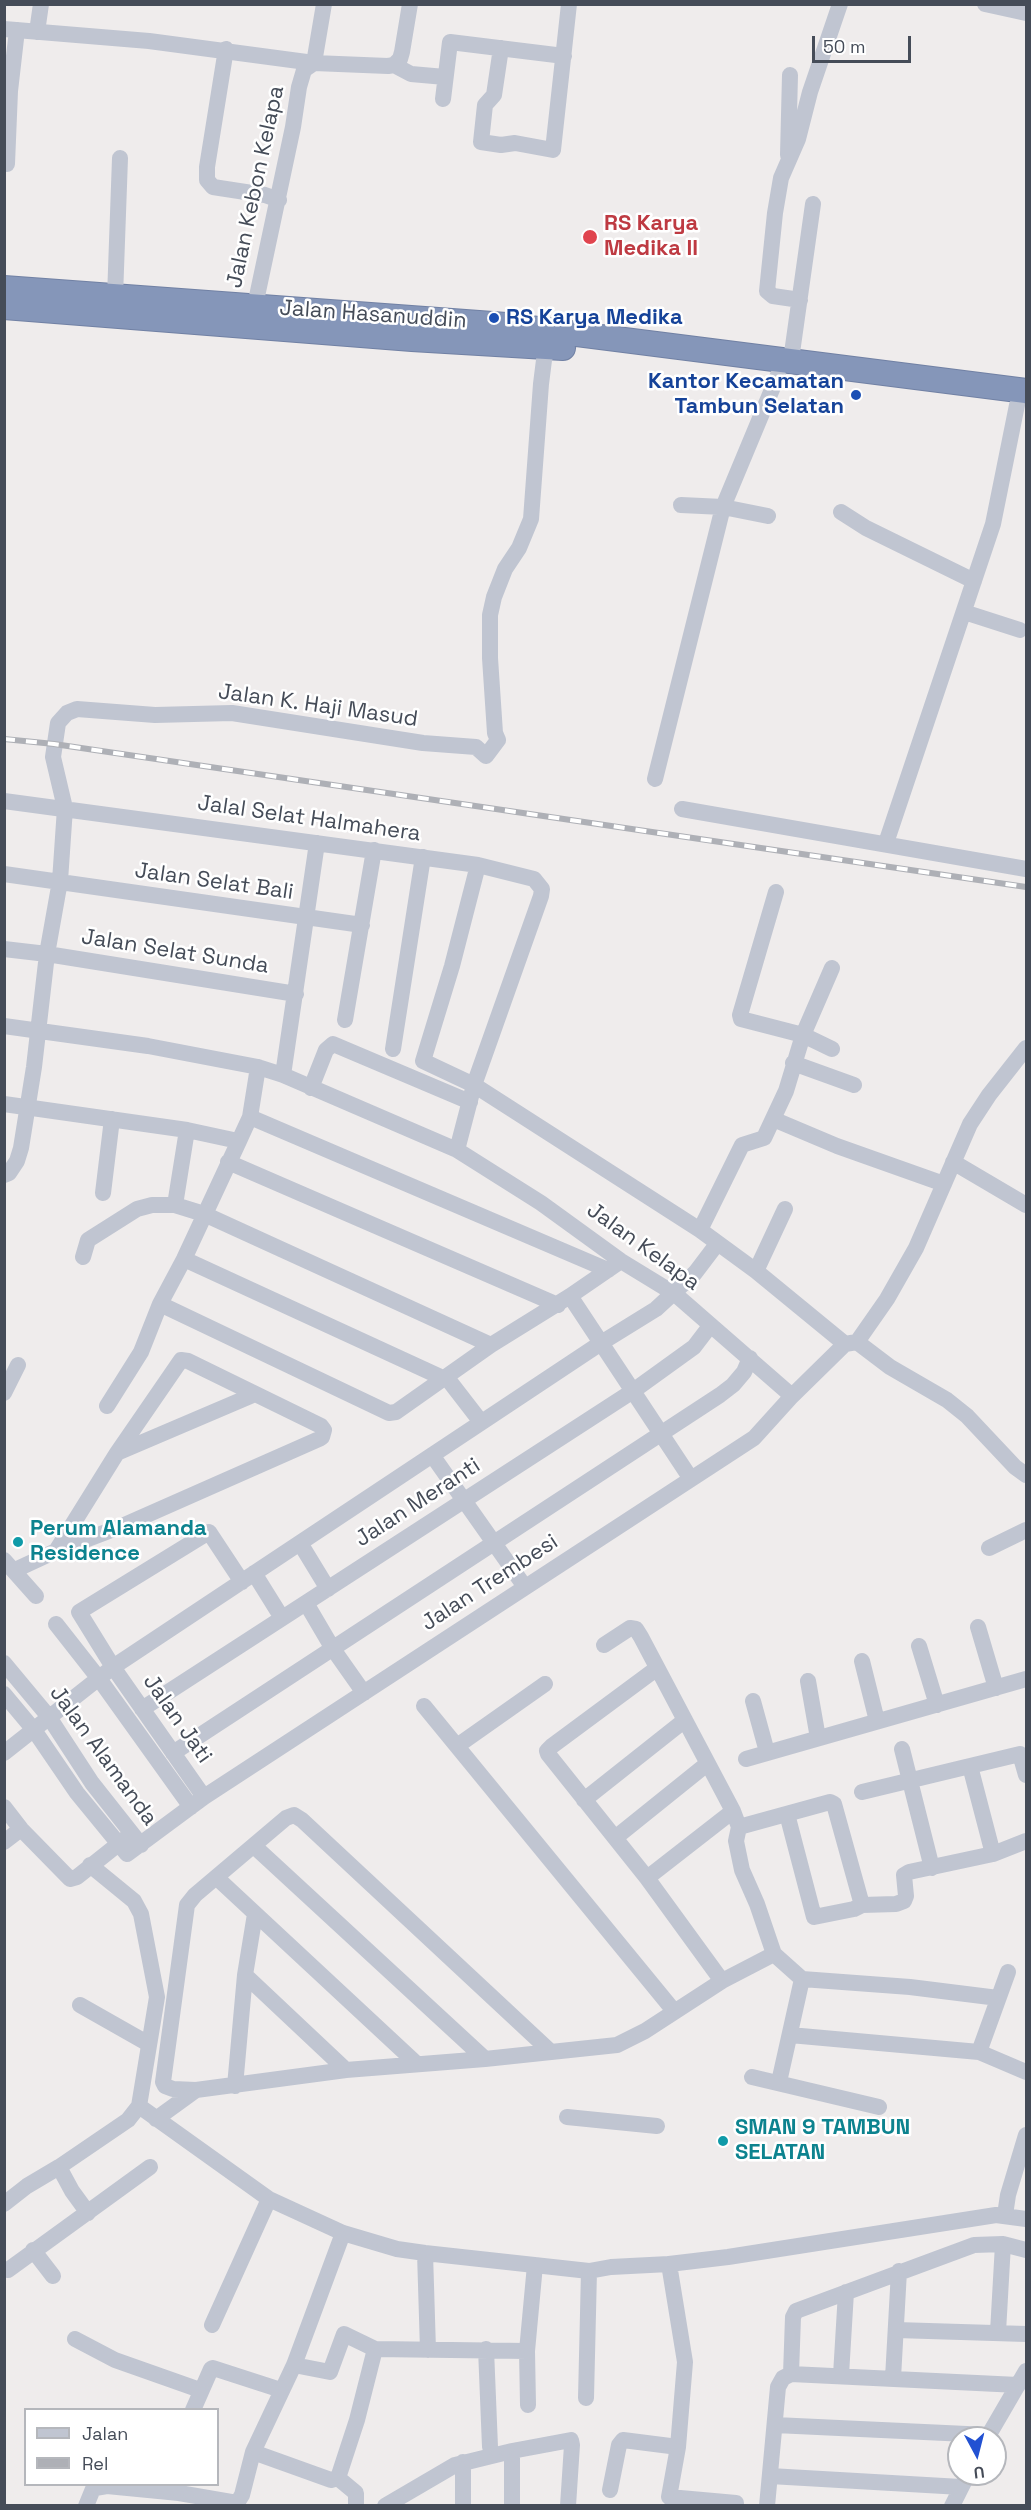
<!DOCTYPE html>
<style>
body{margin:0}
#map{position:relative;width:1031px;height:2510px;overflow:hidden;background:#efecec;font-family:"Space Grotesk",sans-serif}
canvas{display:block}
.frame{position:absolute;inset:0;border:6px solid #454c58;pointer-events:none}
.legend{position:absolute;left:24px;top:2408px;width:195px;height:78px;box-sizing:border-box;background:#fff;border:2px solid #b5b7bc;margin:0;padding:8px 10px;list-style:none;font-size:18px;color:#454c58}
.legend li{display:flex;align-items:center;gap:12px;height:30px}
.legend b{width:30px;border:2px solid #b5b7bc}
.north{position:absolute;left:947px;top:2426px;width:60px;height:60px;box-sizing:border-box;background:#fff;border:2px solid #b5b7bc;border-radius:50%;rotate:173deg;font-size:16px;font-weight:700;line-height:24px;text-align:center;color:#454c58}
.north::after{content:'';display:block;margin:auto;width:21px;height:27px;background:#2251d2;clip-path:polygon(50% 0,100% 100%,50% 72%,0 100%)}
.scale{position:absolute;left:812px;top:36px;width:99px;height:27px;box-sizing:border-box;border:3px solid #454c58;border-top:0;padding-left:8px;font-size:18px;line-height:21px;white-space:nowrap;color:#454c58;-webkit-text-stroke:4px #fff;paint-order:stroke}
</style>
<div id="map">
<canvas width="1031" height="2510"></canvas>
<div class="frame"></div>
<ul class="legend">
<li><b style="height:8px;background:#c0c5d1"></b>Jalan</li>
<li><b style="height:8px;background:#aeb0b6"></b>Rel</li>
</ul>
<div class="north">U</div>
<div class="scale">50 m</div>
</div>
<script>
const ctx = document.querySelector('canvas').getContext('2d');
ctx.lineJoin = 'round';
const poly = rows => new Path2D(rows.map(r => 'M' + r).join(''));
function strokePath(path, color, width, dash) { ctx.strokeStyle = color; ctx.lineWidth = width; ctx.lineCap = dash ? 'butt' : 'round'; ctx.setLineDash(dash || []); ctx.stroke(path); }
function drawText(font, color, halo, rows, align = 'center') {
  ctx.font = font + ' "Space Grotesk",sans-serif'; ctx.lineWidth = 5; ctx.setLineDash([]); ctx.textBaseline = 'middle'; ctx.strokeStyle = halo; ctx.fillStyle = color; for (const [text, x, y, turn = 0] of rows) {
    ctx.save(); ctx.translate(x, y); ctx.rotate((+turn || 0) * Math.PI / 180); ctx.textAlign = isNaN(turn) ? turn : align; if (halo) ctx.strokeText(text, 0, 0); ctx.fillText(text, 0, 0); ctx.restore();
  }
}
const minor = poly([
 [985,4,1026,13],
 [4,29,149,41,314,63,324,4],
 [37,32,41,4],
 [501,48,494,95,485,105,481,142,501,145,515,143,553,150,569,4],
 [226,49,207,167,207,180,213,187,265,195,279,200],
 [394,65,411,74,445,77],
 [443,99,450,42,564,56],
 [788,155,790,75],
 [7,164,10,91,17,30],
 [115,297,120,158],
 [800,300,773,296,767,291,775,213,781,178,798,139,810,92,840,4],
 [253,315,293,127,299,87,304,70,314,63,388,66,394,65,400,59,402,52,410,4],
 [791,360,813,204],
 [681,505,723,507,768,516],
 [841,512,866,528,974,581],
 [964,612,1020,630],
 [655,779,723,507,778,375],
 [4,801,478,865,534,879,542,889,541,896,474,1085,457,1150],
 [682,809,1026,869],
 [886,843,993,524,1017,405],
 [478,865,452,966,423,1061,474,1085,700,1230,756,1271,845,1344],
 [4,874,362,925],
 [776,892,740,1015,741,1019,803,1035,832,1049],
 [4,949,47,954,296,994],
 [345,1020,374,850],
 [4,1026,148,1046,258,1067,283,1075,457,1150,541,1203,621,1261,675,1294,792,1396],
 [393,1049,423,857],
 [793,1063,854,1085],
 [283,1075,317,843],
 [311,1088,326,1050,333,1044,470,1102],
 [4,1104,187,1130,238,1141],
 [250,1117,608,1270],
 [773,1119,837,1146,944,1184],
 [228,1162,558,1305],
 [953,1162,1026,1205],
 [4,1175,9,1173,17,1161,21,1148,34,1067,47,954,60,881,65,808,53,757,58,723,67,713,77,709,155,715,232,713,423,743,476,747,486,756,498,740,495,733,490,658,490,615,494,597,505,569,519,548,531,519,541,384,544,360,548,346,553,340],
 [103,1193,112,1119],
 [175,1205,187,1130],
 [700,1230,742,1145,764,1138,786,1091,803,1035,832,968],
 [83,1257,88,1240,137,1209,152,1205,175,1205,204,1214,491,1345],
 [184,1259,445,1379],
 [756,1271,785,1209],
 [570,1296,691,1479],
 [160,1304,389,1413,396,1412,491,1345,570,1296,621,1261],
 [857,1342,887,1299,916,1248,970,1124,989,1095,1026,1048],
 [447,1378,481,1422],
 [4,1393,18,1365],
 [107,1406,141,1352,160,1304,184,1259,239,1141,250,1117,258,1067],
 [117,1453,253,1395],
 [432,1455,525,1587],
 [300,1543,328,1589],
 [989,1548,1026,1530],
 [4,1560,36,1596],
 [15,1570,56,1551,122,1526,319,1439,322,1437,324,1430,321,1426,188,1361,181,1360,117,1453,56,1551],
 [254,1573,282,1618],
 [306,1603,333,1649,364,1693],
 [56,1624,100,1680,191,1807],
 [978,1627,996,1688],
 [604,1645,630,1628,636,1629,641,1637,733,1811,739,1827,736,1841,742,1870,757,1904,774,1954,802,1979,910,1987,998,1998],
 [919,1646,937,1705],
 [862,1661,877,1721],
 [4,1663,49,1717,92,1783,141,1845],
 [656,1669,552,1746,547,1751,548,1754,647,1878,722,1981],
 [808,1681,818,1738],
 [4,1694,34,1730,77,1793,127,1854,204,1797,754,1438,792,1396,845,1344,857,1342,890,1367,947,1400,967,1416,1015,1467,1026,1475],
 [753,1701,767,1752],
 [424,1706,674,2011],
 [142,1709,633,1391,694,1347,710,1326],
 [457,1746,545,1684],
 [902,1749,932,1868],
 [4,1753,113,1667,601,1343,656,1309,695,1273,717,1244],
 [173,1753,720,1395,733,1385,744,1372,750,1358],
 [746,1759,1026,1679],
 [862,1792,970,1766],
 [204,1797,113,1667,79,1612,209,1532,242,1582],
 [584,1800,685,1720],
 [4,1807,21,1829,70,1879,77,1877,126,1838],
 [787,1814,814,1917,854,1909,862,1905,896,1904,904,1901,906,1896,904,1875,909,1872,993,1854,1026,1841],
 [739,1827,830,1802,834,1804,862,1905],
 [615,1838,707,1764],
 [4,1842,21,1829],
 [254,1846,485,2059],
 [993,1854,970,1766,1020,1754,1026,1775],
 [217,1878,417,2064],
 [647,1878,733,1811],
 [245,1975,346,2070],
 [80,2005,147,2043],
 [790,2035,979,2052,1026,2072],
 [551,2052,302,1820,294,1815,286,1818,195,1895,187,1905,163,2082,165,2086,173,2089,196,2090,346,2070,485,2059,617,2045,645,2031,722,1981,774,1954],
 [979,2052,1008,1972],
 [752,2077,879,2107],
 [779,2082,802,1979],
 [235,2086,245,1975,255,1914],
 [139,2106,269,2199,343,2233,397,2249,425,2253,589,2271,611,2267,669,2264,728,2257,996,2215,1026,2219],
 [567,2117,657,2126],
 [156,2119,196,2090],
 [59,2167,72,2191,88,2213],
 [4,2204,27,2186,59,2167,128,2120,139,2106,157,1997,141,1914,134,1901,90,1865],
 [1005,2215,1008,2195,1026,2135],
 [33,2250,53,2276],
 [425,2253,428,2350],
 [669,2264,685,2362,678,2447,669,2497,736,2503],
 [8,2270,150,2167],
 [212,2325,269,2199],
 [896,2330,1026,2334],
 [998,2332,1003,2244],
 [75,2339,115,2360,200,2390],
 [486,2349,490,2447],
 [527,2351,528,2405],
 [294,2365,330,2372,344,2334,375,2349,527,2351,535,2265],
 [791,2374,1018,2385],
 [841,2375,846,2292],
 [893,2378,899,2271],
 [586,2398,589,2271],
 [193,2410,211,2369,213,2368,281,2390],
 [775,2425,988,2435],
 [987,2438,1026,2371],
 [512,2451,571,2440,572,2445,568,2506],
 [253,2452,331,2480,338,2478,357,2420,375,2349],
 [770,2476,961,2487],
 [338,2478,356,2493,356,2506],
 [95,2488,107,2486,179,2493,237,2503,242,2495,253,2452,294,2365,343,2233],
 [610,2490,619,2445,623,2440,678,2447],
 [86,2506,95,2484],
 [385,2506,455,2465,512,2451,512,2506],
 [463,2506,463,2462],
 [767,2506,778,2387,783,2378,791,2374,793,2317,796,2311,974,2245,1003,2244,1026,2250],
 [952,2506,968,2474]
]);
const highway = poly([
 [4,288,506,325,1026,391],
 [4,307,412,339,563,348]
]);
const rail = poly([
 [4,739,54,744,1026,887]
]);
const markers = [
 [590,237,8,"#e0444e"],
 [494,318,6,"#1a4fb4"],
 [856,395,6,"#1a4fb4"],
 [18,1542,6,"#0f9aa8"],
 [723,2141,6,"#0f9aa8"]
];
const streetNames = [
 ["Jalan Kebon Kelapa",256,187,-78],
 ["Jalan Hasanuddin",373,315,4],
 ["Jalan K. Haji Masud",318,706,8],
 ["Jalal Selat Halmahera",309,819,8],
 ["Jalan Selat Bali",214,882,8],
 ["Jalan Selat Sunda",175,952,9],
 ["Jalan Kelapa",643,1247,36],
 ["Jalan Meranti",418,1503,-33],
 ["Jalan Trembesi",490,1583,-33],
 ["Jalan Jati",177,1719,55],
 ["Jalan Alamanda",103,1756,54]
];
const healthNames = [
 ["RS Karya",604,224],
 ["Medika II",604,249]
];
const transitNames = [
 ["RS Karya Medika",506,318],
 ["Kantor Kecamatan",844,382,"right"],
 ["Tambun Selatan",844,407,"right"]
];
const cultureNames = [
 ["Perum Alamanda",30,1529],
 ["Residence",30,1554],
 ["SMAN 9 TAMBUN",735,2128],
 ["SELATAN",735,2153]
];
strokePath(highway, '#7181a4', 26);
strokePath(minor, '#c0c5d1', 16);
strokePath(highway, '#8596b9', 24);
strokePath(rail, '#aeb0b6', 6);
strokePath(rail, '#fff', 4, [11]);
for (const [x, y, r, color] of markers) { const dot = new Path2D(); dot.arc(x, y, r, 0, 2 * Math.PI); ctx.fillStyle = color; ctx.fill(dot); strokePath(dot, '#fff', 2); }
drawText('22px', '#454c58', '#fff', streetNames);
drawText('bold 22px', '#be3a42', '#fff', healthNames, 'left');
drawText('bold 22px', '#164399', '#fff', transitNames, 'left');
drawText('bold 22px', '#0d838f', '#fff', cultureNames, 'left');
</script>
